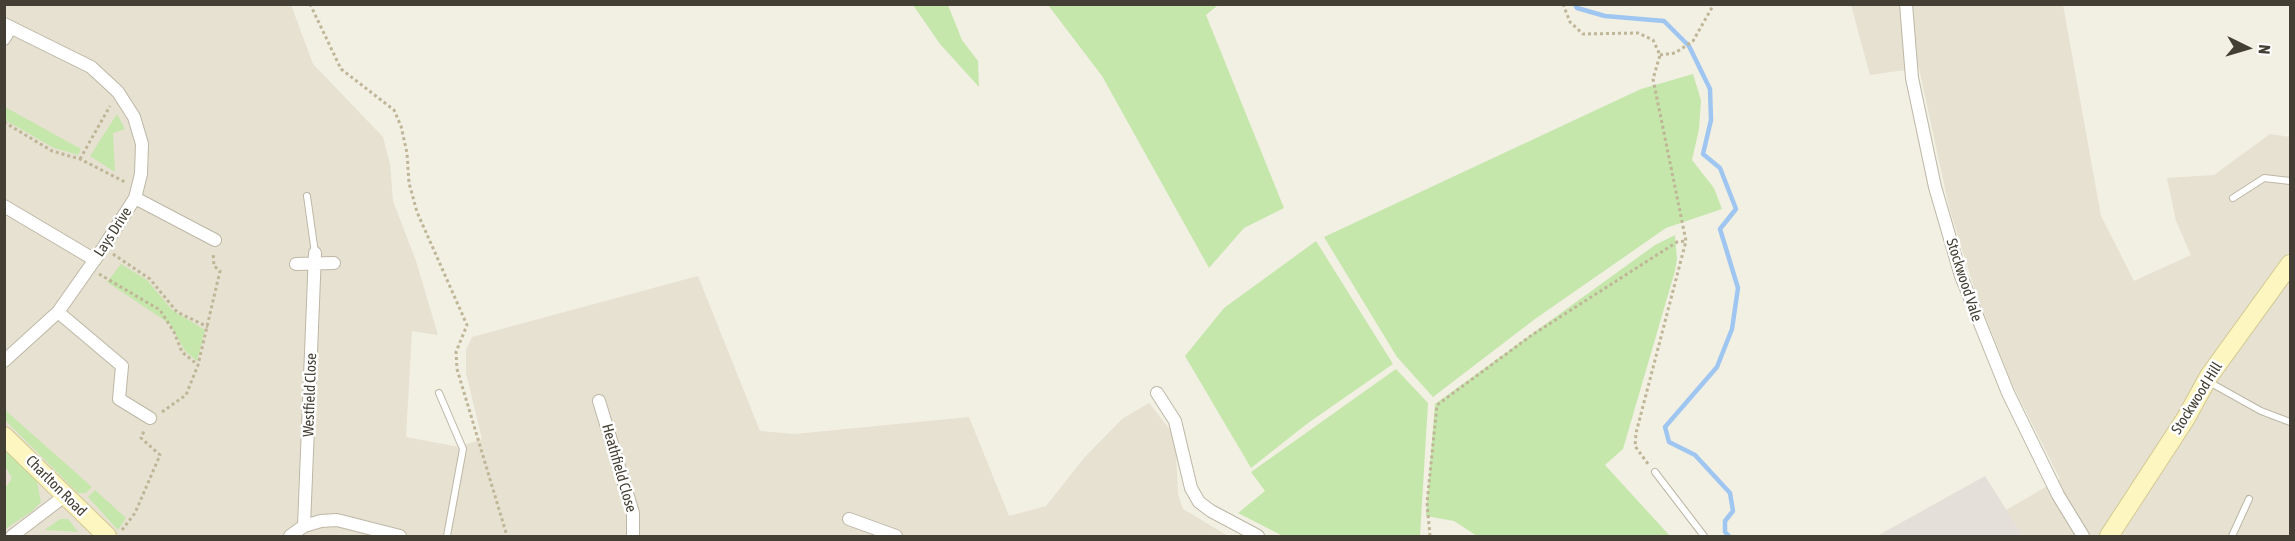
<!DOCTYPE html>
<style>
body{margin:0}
#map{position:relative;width:2295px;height:541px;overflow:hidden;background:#f2efe3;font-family:"Asap Condensed",sans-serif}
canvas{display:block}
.frame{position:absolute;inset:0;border:6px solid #443f34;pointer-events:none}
.north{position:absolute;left:2217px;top:18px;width:60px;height:60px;-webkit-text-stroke:4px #fff;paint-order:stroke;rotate:95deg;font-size:16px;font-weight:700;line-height:24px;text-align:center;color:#443f34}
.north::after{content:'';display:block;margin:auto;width:21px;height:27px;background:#443f34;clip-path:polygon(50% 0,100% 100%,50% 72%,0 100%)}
</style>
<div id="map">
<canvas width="2295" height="541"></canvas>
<div class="frame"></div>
<div class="north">N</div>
</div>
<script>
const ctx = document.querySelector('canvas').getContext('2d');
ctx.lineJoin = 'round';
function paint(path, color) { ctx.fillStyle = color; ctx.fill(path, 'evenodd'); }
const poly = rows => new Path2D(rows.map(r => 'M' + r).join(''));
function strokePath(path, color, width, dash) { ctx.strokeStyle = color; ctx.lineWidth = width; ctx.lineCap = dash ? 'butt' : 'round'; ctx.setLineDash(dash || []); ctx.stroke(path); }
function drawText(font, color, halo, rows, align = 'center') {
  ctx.font = font + ' "Asap Condensed",sans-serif'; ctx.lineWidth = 5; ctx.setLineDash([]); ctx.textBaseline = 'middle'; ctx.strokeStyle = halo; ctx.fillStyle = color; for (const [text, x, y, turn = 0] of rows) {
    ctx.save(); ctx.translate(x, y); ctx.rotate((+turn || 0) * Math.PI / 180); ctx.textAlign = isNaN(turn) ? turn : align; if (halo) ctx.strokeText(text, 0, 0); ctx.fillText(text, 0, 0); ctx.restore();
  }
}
const residential = poly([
 [4,5,291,5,313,64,383,137,390,164,393,201,416,261,438,335,412,331,406,437,459,447,482,439,466,373,466,350,472,337,698,276,760,431,795,434,969,417,1009,516,1046,506,1085,457,1122,419,1149,403,1171,431,1176,454,1178,494,1183,509,1228,536,5,536],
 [1851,5,2063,5,2101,216,2134,281,2191,255,2176,221,2167,178,2214,175,2270,134,2290,137,2290,536,2023,536,2006,510,2060,479,2012,384,1974,288,1949,207,1919,68,1870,75]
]);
const industrial = poly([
 [1985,476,2023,536,1877,536]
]);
const green = poly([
 [913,5,948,5,962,40,978,61,979,87,940,44],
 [1048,5,1218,5,1206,15,1284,208,1244,228,1209,268,1102,76],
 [1693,74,1701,100,1699,129,1692,160,1714,188,1722,209,1666,228,1535,319,1433,397,1397,357,1324,237,1641,89],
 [5,107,81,149,78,155,54,148,5,120],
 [117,114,125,129,113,133,115,172,90,156],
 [1675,235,1677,259,1675,271,1623,449,1605,465,1670,536,1477,536,1454,521,1426,516,1435,404,1655,245],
 [1316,241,1393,364,1308,423,1251,468,1185,356,1224,308],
 [121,264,147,280,172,310,205,330,197,361,185,351,170,324,107,282],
 [1396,369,1428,403,1420,536,1283,536,1238,513,1265,491,1251,472],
 [5,410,92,487,86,493,78,493,5,420],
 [5,448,36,477,41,502,31,512,5,529,4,490,12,478,5,466],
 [95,490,126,518,118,530,88,497],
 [60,519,68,519,78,532,45,530]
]);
const stream = poly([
 [1575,4,1577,8,1605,16,1664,21,1689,46,1710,89,1711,120,1703,154,1720,168,1736,209,1720,229,1738,288,1732,329,1717,367,1665,427,1669,442,1695,455,1730,493,1733,511,1725,521,1725,532,1729,536]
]);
const path = poly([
 [310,4,341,69,394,110,401,126,407,153,409,183,417,212,467,325,456,352,457,369,507,536],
 [1563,4,1570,22,1583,34,1638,33,1653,40,1660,55,1653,79,1686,241,1636,433,1635,446,1648,464],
 [1660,55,1675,53,1693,41,1714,4],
 [4,122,52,151,80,159,125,182],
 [80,159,110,106],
 [113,254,150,279,177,312,208,327],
 [99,274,160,310,174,332,182,352,198,365],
 [162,412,186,395,198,365,220,271,214,266,213,253],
 [122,530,135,513,160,455,141,438,144,431],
 [1430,536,1427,503,1437,405,1532,335,1677,242,1686,241]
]);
const lane = poly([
 [307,196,315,253],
 [2233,198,2264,178,2290,181],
 [2209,382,2261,411,2290,422],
 [439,393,463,449,447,536],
 [1655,472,1704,536],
 [2232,536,2249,499]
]);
const street = poly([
 [1906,4,1912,78,1935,187,1961,276,2008,393,2058,495,2083,536],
 [4,24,91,67,118,92,134,117,142,144,141,174,135,198,103,248,58,312,4,361],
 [4,39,11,27],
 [135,198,215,240],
 [4,206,95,260],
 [296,264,334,263],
 [58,312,122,366,119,399,150,418],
 [1157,393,1175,421,1191,488,1199,502,1211,511,1258,536],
 [599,401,633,513,633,536],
 [849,519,896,536],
 [304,526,315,253],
 [12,536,66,495],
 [290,536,304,526,321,521,337,520,400,536]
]);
const secondary = poly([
 [4,436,107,536],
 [2109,536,2186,418,2209,376,2290,264]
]);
const streetNames = [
 ["Lays Drive",113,232,-57],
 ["Stockwood Vale",1964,280,72],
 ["Westfield Close",310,395,-88],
 ["Stockwood Hill",2197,398,-58],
 ["Heathfield Close",619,468,74],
 ["Charlton Road",56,486,45]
];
paint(residential, '#e6e1d1');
paint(industrial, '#e4e0d9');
paint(green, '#c6e7ac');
strokePath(stream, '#9fc6f0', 4.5);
strokePath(lane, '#bdb7a6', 8);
strokePath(street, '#bdb7a6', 14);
strokePath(secondary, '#d2c893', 20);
strokePath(path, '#bfb597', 3, [3, 3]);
strokePath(lane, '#fff', 6);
strokePath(street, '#fff', 12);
strokePath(secondary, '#fef6c1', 18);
drawText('15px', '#443f34', '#fff', streetNames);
</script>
